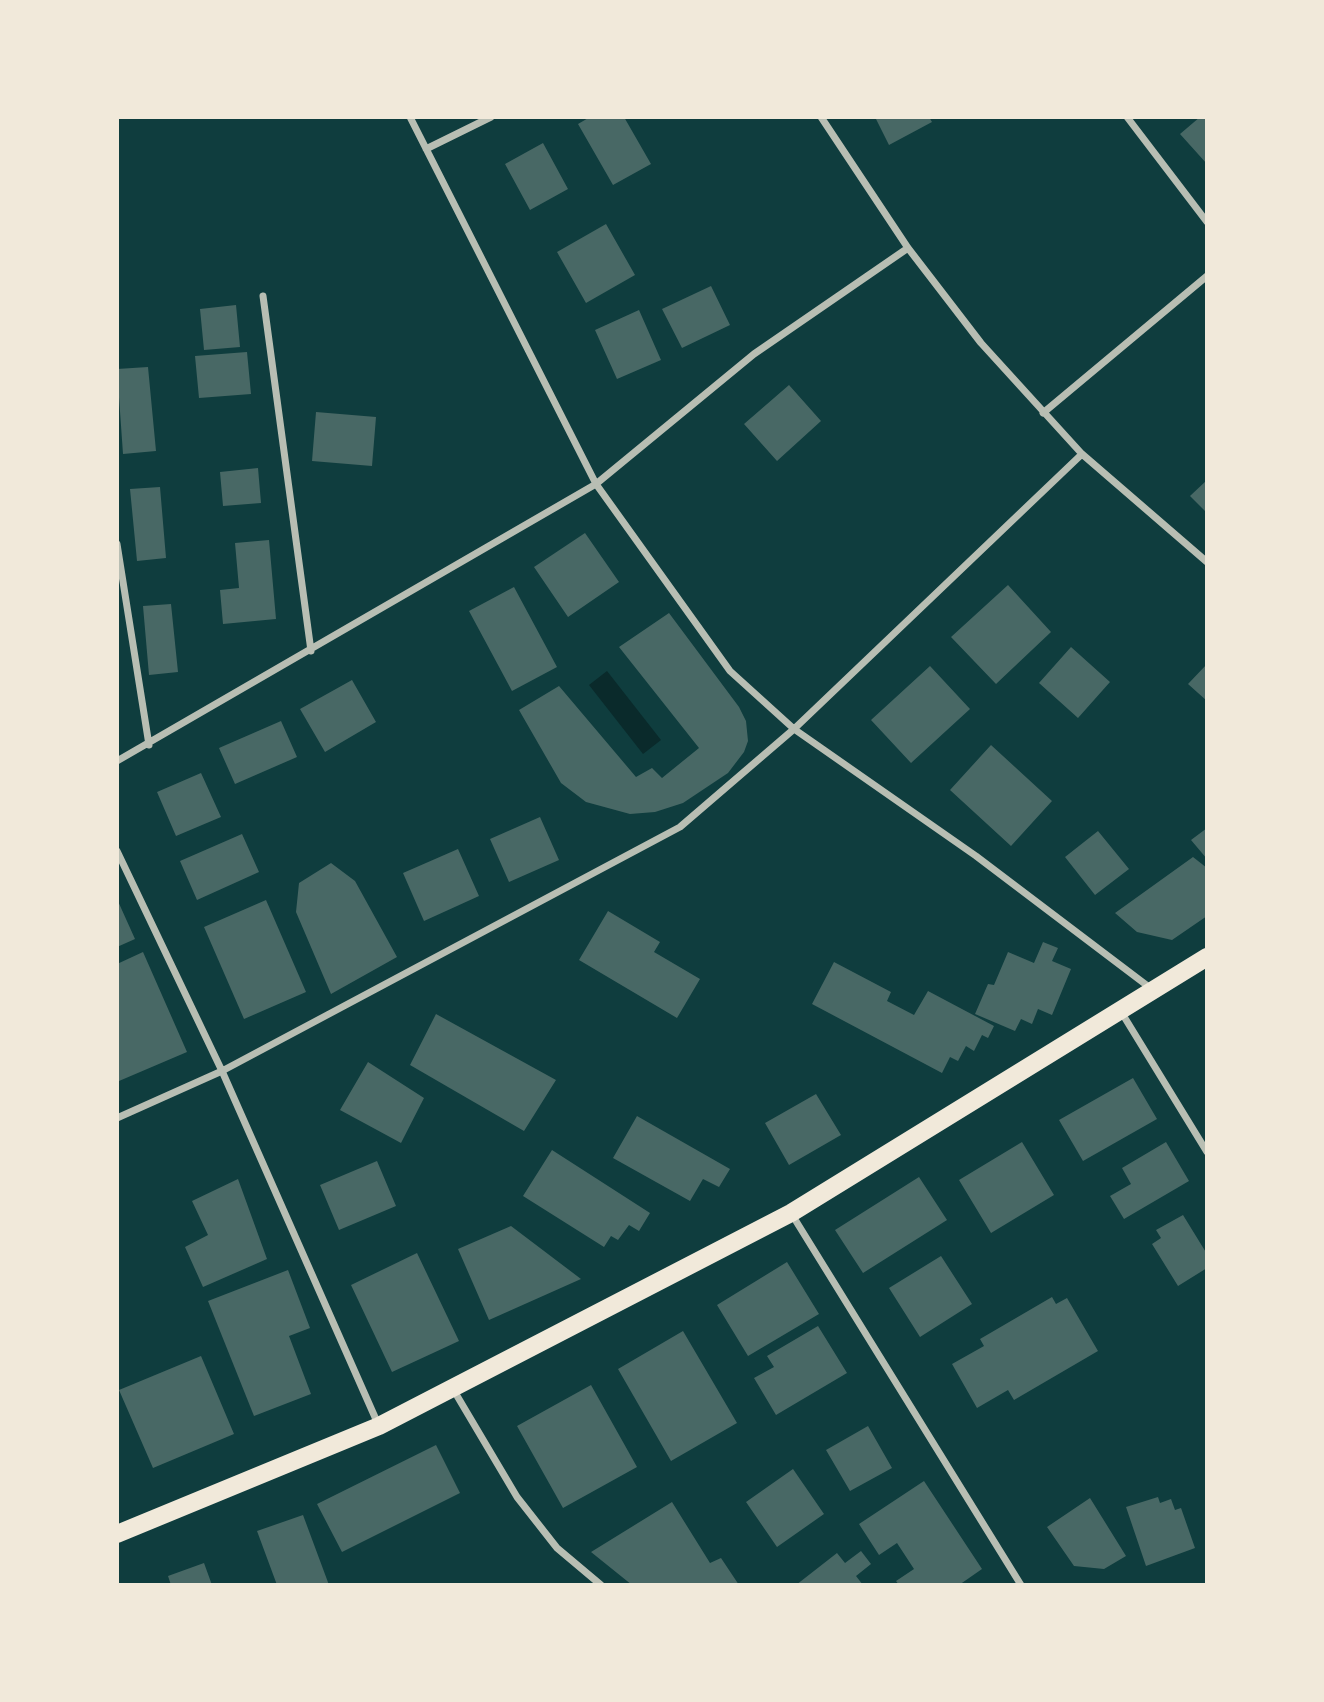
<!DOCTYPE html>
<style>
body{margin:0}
#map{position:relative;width:1324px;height:1702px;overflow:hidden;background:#0f3d3e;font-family:"PT Sans",sans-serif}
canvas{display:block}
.frame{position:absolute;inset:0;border:119px solid #f1e9da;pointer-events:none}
</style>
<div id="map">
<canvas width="1324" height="1702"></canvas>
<div class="frame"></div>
</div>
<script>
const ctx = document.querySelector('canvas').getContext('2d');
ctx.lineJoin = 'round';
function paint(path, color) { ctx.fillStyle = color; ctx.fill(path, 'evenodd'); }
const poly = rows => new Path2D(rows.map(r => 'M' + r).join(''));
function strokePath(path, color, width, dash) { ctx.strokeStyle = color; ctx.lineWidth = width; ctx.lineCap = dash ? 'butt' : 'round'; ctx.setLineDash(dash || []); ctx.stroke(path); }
const water = poly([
 [607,671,661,740,643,754,589,685]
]);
const building = poly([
 [590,117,624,117,651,164,613,185,578,124],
 [875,117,929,117,932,122,889,145],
 [1200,117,1207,117,1207,164,1180,134],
 [543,143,568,189,530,210,505,164],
 [606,224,635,275,586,303,557,252],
 [711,286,730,325,682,348,662,309],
 [236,305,240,347,204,350,200,309],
 [639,310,661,360,617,379,595,330],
 [247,352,251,394,199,398,195,356],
 [148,367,156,451,123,454,117,369],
 [789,385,821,421,777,461,744,424],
 [316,412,376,417,372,466,312,461],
 [258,468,261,503,223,506,220,472],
 [1207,480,1207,513,1190,496],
 [160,487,166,558,137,561,130,489],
 [585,533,619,582,568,617,534,567],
 [269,540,276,619,223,624,220,590,239,588,235,543],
 [1008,585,1051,632,996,684,951,637],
 [514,587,557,667,512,691,469,611],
 [171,604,178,672,149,675,143,606],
 [669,613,739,707,746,721,748,741,744,752,728,773,683,803,655,812,630,814,586,802,561,783,519,710,559,686,636,777,652,768,662,778,699,748,619,647],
 [1071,647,1110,682,1078,718,1039,683],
 [1207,664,1207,701,1188,684],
 [930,666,970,709,911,763,871,720],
 [352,680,376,722,325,752,300,709],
 [281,721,297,757,235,784,219,748],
 [991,745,1052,801,1011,846,950,790],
 [201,773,221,817,176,836,157,792],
 [540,817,559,860,509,882,490,839],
 [1207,828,1207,859,1191,840],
 [1098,831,1129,869,1095,895,1065,857],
 [242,834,259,872,197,900,180,861],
 [458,849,479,896,424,921,403,873],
 [1193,857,1207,868,1207,916,1172,940,1137,932,1115,913],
 [331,863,355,881,397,957,331,994,296,912,299,883],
 [117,899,135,939,117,947],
 [266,900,306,992,244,1019,204,927],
 [608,911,660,942,654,952,700,979,677,1018,579,960],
 [1043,942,1058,948,1052,961,1071,969,1052,1015,1038,1009,1032,1024,1021,1019,1015,1031,975,1014,988,984,994,985,1008,952,1034,963],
 [143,952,187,1052,119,1081,117,964],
 [834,962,891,992,887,1001,914,1015,928,991,994,1026,988,1038,982,1035,974,1051,966,1046,958,1061,950,1057,942,1073,812,1004],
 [436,1014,556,1080,524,1131,410,1065],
 [368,1062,424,1098,401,1143,340,1110],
 [1133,1078,1157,1119,1083,1161,1059,1120],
 [816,1094,841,1135,789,1165,765,1123],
 [637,1116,730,1169,719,1187,703,1179,690,1201,613,1158],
 [1022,1142,1054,1195,991,1233,959,1180],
 [1166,1142,1189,1181,1124,1219,1110,1196,1131,1184,1122,1168],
 [552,1150,650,1213,639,1231,629,1225,618,1240,611,1236,604,1247,523,1196],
 [377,1161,396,1206,339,1230,320,1185],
 [919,1177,947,1220,863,1273,835,1230],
 [238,1179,267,1259,203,1287,185,1247,208,1235,192,1201],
 [1183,1215,1207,1254,1207,1268,1178,1286,1152,1244,1161,1238,1156,1230],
 [511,1226,581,1279,489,1320,458,1249],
 [417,1253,459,1341,392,1372,351,1285],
 [941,1256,972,1304,920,1337,889,1288],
 [787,1262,819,1314,748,1356,717,1305],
 [288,1270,310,1328,289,1336,311,1394,254,1416,208,1301],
 [1052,1297,1056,1304,1067,1298,1098,1351,1014,1400,1008,1390,977,1408,952,1364,984,1346,980,1339],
 [818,1326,847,1373,776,1415,754,1378,774,1367,767,1356],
 [683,1331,737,1423,671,1461,618,1369],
 [201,1356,234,1434,153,1468,119,1390],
 [591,1385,637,1467,563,1508,517,1426],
 [868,1426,892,1468,850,1491,826,1450],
 [436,1445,460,1493,342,1552,317,1504],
 [793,1469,824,1514,777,1547,746,1502],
 [924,1481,982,1569,959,1585,899,1585,896,1581,914,1569,897,1543,879,1555,859,1524],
 [1158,1497,1160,1503,1171,1499,1175,1510,1181,1508,1195,1548,1146,1566,1126,1507],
 [1090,1498,1126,1556,1104,1569,1074,1566,1047,1527],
 [672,1502,710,1563,721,1558,739,1585,632,1585,591,1552],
 [303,1515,329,1585,277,1585,257,1531],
 [861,1551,871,1564,856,1576,863,1585,796,1585,837,1553,845,1563],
 [204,1563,212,1585,171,1585,168,1576]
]);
const minor = poly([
 [410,117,596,484,730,671,794,729,976,856,1153,990],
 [821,117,908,248,981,343,1082,454,1207,562],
 [1127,117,1207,222],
 [426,149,491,117],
 [263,296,311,651],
 [1043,413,1207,276],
 [117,544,149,745],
 [117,761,596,484,754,354,908,248],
 [117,851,222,1071,378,1424],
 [1120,1010,1207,1152],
 [117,1118,222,1071,680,827,794,729,1082,454],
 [791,1213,1021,1585],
 [453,1389,517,1497,557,1548,601,1585]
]);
const primary = poly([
 [117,1534,379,1426,791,1213,1207,957]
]);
paint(water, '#0a2a2b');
paint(building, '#486865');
strokePath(minor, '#b8beb3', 7);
strokePath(primary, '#f1e9da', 18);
</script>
